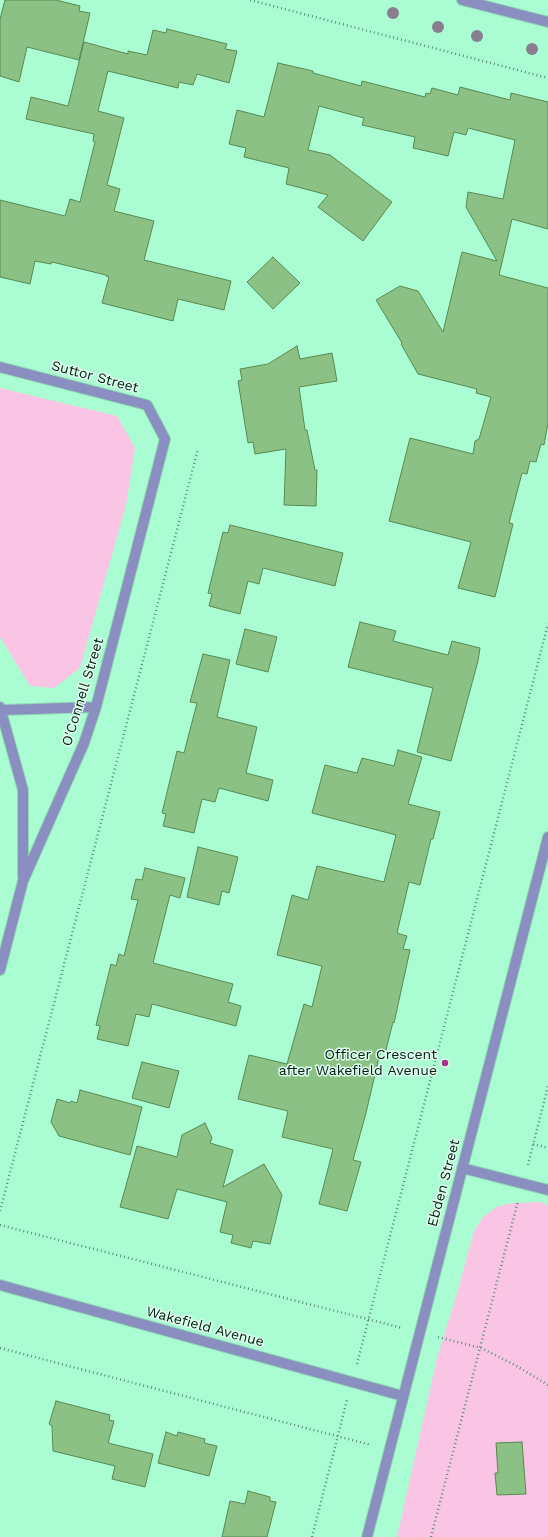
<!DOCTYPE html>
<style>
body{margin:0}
canvas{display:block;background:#aafdd3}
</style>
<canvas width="548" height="1537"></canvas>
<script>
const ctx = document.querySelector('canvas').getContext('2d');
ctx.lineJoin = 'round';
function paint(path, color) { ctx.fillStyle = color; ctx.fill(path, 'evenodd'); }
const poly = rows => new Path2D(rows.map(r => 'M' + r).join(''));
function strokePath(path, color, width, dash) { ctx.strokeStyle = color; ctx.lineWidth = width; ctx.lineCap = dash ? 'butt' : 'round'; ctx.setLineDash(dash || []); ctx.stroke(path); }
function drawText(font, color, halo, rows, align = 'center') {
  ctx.font = font + ' "Work Sans",sans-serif'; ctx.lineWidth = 3; ctx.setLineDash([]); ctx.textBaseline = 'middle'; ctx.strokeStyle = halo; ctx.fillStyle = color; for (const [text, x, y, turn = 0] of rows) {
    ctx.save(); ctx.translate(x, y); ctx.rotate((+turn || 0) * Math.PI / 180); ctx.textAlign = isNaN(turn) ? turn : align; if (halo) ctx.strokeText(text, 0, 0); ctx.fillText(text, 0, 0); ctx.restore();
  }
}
const green = poly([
 [0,388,117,416,135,448,126,505,80,668,54,688,30,686,0,637],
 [539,1202,548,1205,548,1537,397,1537,437,1358,457,1293,474,1231,483,1217,498,1206,514,1203]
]);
const building = poly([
 [5,0,56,0,80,6,79,11,90,13,79,60,27,47,19,82,0,76,0,19,5,0],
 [167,29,227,44,225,49,237,51,229,83,197,74,193,85,179,82,178,88,108,71,98,111,124,118,107,185,120,189,114,211,154,221,144,260,231,281,224,310,178,299,173,321,102,303,109,277,106,276,106,275,52,262,51,264,35,261,30,284,0,277,0,200,65,216,70,199,80,202,95,142,93,141,94,134,26,119,31,97,68,106,84,42,128,54,128,51,147,55,153,30,166,33,167,29],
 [278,63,313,71,313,73,361,86,362,81,425,97,426,93,430,94,432,88,458,95,460,87,510,100,511,93,548,102,548,229,512,219,499,275,548,288,548,423,544,445,541,444,536,462,530,461,527,474,522,473,509,523,513,524,495,597,458,588,471,542,389,521,410,438,473,454,475,441,479,439,491,397,476,393,477,389,418,374,401,344,402,343,376,300,400,286,418,291,443,332,462,252,497,261,466,207,468,192,503,199,515,140,468,128,466,135,454,132,448,156,413,148,415,137,362,125,364,118,319,106,308,150,330,155,392,202,363,241,318,207,328,195,286,184,289,168,244,157,246,148,229,144,237,110,264,117,278,63],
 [273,257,300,283,273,309,247,282,273,257],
 [297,346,300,359,332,353,337,381,299,387,305,430,307,430,315,470,317,470,316,506,284,505,286,449,255,454,253,442,248,443,238,381,242,380,240,369,268,364,297,346],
 [230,525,343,553,335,586,263,568,259,584,248,581,240,614,209,606,212,594,208,593,223,532,228,533,230,525],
 [360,622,396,631,393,641,448,655,452,641,480,648,478,661,451,761,417,752,433,688,348,667,360,622],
 [245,629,277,637,268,672,236,664,245,629],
 [203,654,230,660,217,717,257,727,246,773,273,780,268,801,219,788,215,802,202,799,194,833,163,826,166,814,162,813,177,751,184,753,197,703,190,702,203,654],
 [398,750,422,757,408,804,440,812,433,839,431,839,420,885,409,882,397,933,407,936,403,949,410,950,394,1023,393,1022,386,1050,381,1049,366,1113,353,1160,361,1162,347,1211,319,1204,333,1149,282,1137,288,1111,238,1099,249,1055,287,1064,304,1004,312,1007,322,966,277,955,292,895,308,900,317,866,384,882,396,835,312,813,325,765,357,773,362,758,394,766,398,750],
 [198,847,238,857,229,893,222,891,219,905,187,897,198,847],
 [145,868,185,878,180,898,170,895,153,963,233,984,228,1002,241,1006,236,1026,152,1004,149,1017,136,1014,128,1046,97,1039,100,1026,96,1025,111,964,116,966,119,954,124,956,138,900,131,899,136,879,142,880,145,868],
 [142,1062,179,1071,169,1108,132,1098,142,1062],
 [80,1090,142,1107,130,1155,59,1136,51,1122,57,1099,70,1103,71,1101,77,1103,80,1090],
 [205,1123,212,1138,210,1143,233,1150,223,1187,264,1164,282,1195,270,1244,253,1241,251,1248,231,1243,233,1235,220,1232,227,1202,177,1189,168,1219,120,1207,137,1146,177,1157,182,1135,205,1123],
 [56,1401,110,1415,109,1420,114,1421,108,1443,153,1454,145,1487,112,1479,115,1466,53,1451,52,1426,49,1424,56,1401],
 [166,1432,177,1436,178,1432,205,1439,204,1443,217,1446,209,1476,158,1463,166,1432],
 [522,1442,526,1494,497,1495,495,1473,498,1473,496,1443,522,1442],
 [248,1491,270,1497,270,1501,276,1502,267,1537,222,1537,230,1501,245,1504,248,1491]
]);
const path = poly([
 [250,0,548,78],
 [533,1144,548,1148],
 [528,1165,548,1086],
 [0,1211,198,449],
 [0,1225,402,1328],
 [438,1337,481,1348,515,1365,548,1385],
 [0,1348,371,1445],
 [357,1364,548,624],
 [312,1537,347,1400],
 [431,1537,518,1201]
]);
const street = poly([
 [462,0,548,22],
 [0,367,147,405,165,439,96,707,84,743,23,881,0,970],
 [0,707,23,790,23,877],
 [2,710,96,707],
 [462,1168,548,1190],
 [0,1285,403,1396],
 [367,1537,548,837]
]);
const trees = [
 [393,13],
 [438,27],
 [477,36],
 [532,49]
];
const markers = [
 [445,1063,4,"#a93187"]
];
const streetNames = [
 ["Suttor Street",95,377,15],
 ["O'Connell Street",83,692,-73],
 ["Ebden Street",444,1183,-75],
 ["Wakefield Avenue",205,1327,15]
];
const poiNames = [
 ["Officer Crescent",437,1055],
 ["after Wakefield Avenue",437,1071]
];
paint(green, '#fac4e5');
paint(building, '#8cc185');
strokePath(building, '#578951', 1);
strokePath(street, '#8fd9b4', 12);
strokePath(path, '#579174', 2.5, [1, 3]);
strokePath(street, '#8b8ec0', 10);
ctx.fillStyle = '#887e8e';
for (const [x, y] of trees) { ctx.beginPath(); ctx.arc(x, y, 6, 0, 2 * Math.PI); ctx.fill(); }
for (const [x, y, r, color] of markers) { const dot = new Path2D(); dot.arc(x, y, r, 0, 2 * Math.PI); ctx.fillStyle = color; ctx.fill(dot); strokePath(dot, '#dffeed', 1.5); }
drawText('14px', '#001e10', '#dffeed', streetNames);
drawText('14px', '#001e10', '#dffeed', poiNames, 'right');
</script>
